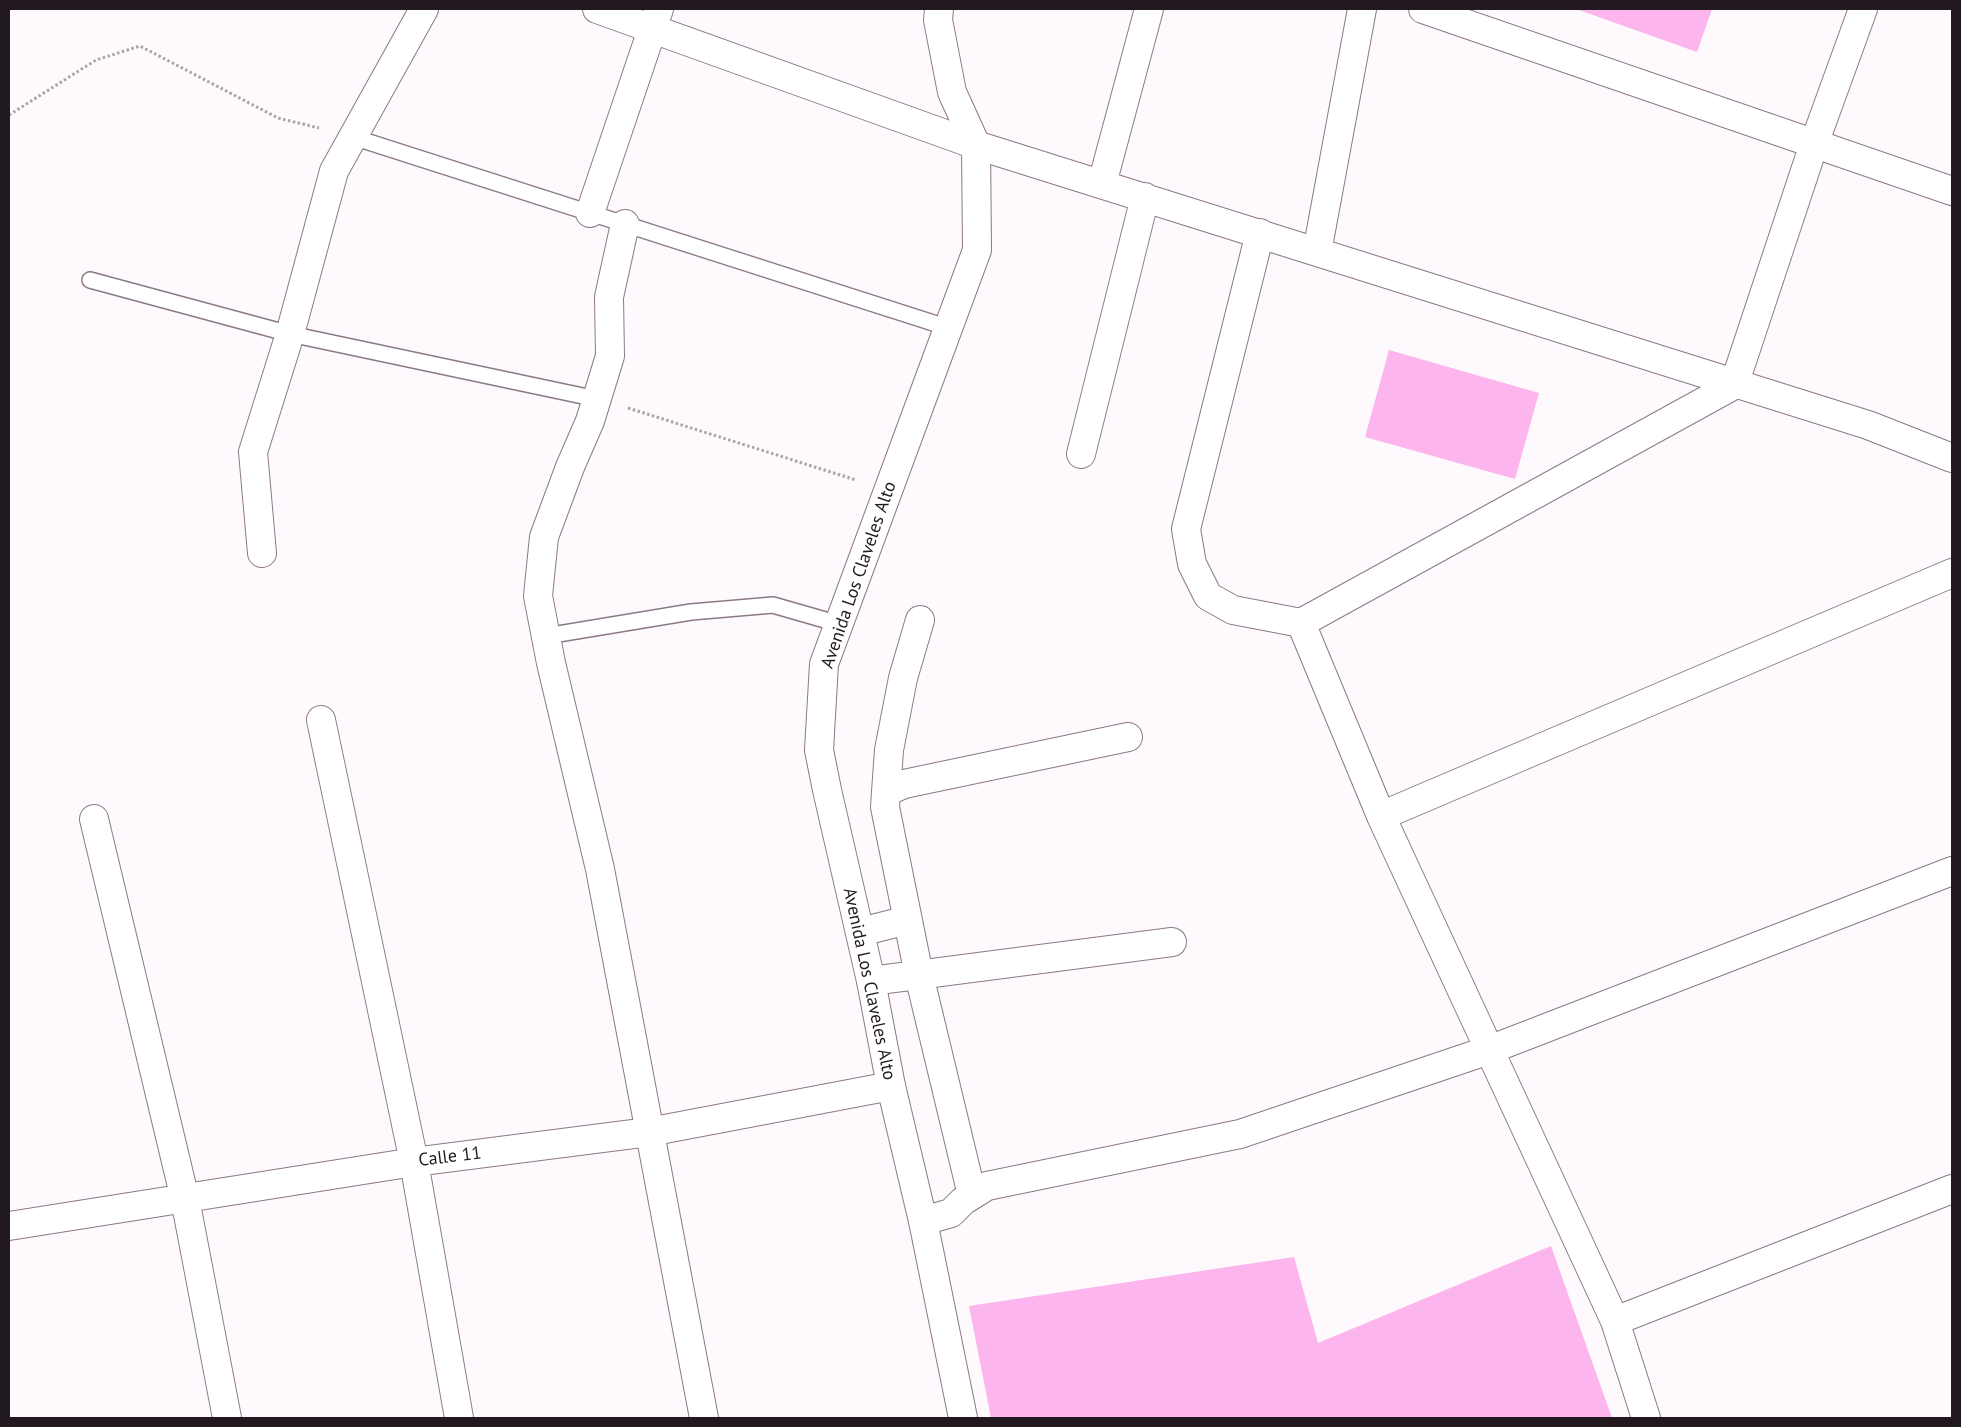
<!DOCTYPE html>
<style>
body{margin:0}
#map{position:relative;width:1961px;height:1427px;overflow:hidden;background:#fdf9fc;font-family:"PT Sans",sans-serif}
canvas{display:block}
.frame{position:absolute;inset:0;border:10px solid #221920;pointer-events:none}
</style>
<div id="map">
<canvas width="1961" height="1427"></canvas>
<div class="frame"></div>
</div>
<script>
const ctx = document.querySelector('canvas').getContext('2d');
ctx.lineJoin = 'round';
function paint(path, color) { ctx.fillStyle = color; ctx.fill(path, 'evenodd'); }
const poly = rows => new Path2D(rows.map(r => 'M' + r).join(''));
function strokePath(path, color, width, dash) { ctx.strokeStyle = color; ctx.lineWidth = width; ctx.lineCap = dash ? 'butt' : 'round'; ctx.setLineDash(dash || []); ctx.stroke(path); }
function drawText(font, color, halo, rows, align = 'center') {
  ctx.font = font + ' "PT Sans",sans-serif'; ctx.lineWidth = 4; ctx.setLineDash([]); ctx.textBaseline = 'middle'; ctx.strokeStyle = halo; ctx.fillStyle = color; for (const [text, x, y, turn = 0] of rows) {
    ctx.save(); ctx.translate(x, y); ctx.rotate((+turn || 0) * Math.PI / 180); ctx.textAlign = isNaN(turn) ? turn : align; if (halo) ctx.strokeText(text, 0, 0); ctx.fillText(text, 0, 0); ctx.restore();
  }
}
const green = poly([
 [1576,9,1712,9,1697,52],
 [1389,350,1539,393,1515,479,1365,437],
 [1551,1246,1612,1418,991,1418,969,1306,1294,1257,1318,1343]
]);
const path = poly([
 [9,115,96,60,140,46,278,118,319,128],
 [628,408,856,480]
]);
const service = poly([
 [353,137,949,328],
 [90,280,290,334,597,399],
 [546,636,691,612,773,605,839,624]
]);
const minor = poly([
 [597,9,976,145,1868,425,1952,458],
 [1423,9,1952,191],
 [1102,184,1149,9],
 [590,213,659,9],
 [625,224,609,297,610,356,590,421,570,467,544,537,538,596,551,663,600,869,704,1418],
 [1260,233,1186,529,1192,564,1208,596,1233,610,1301,623],
 [1317,252,1362,9],
 [1081,454,1145,197],
 [262,553,253,452,290,334,334,171,424,9],
 [321,720,414,1162,459,1418],
 [886,792,889,750,903,678,920,620],
 [1381,816,1952,573],
 [94,819,185,1199,227,1418],
 [860,932,908,920],
 [871,981,1172,942],
 [972,1195,919,975,885,807,886,792,904,784,1128,737],
 [923,1221,951,1213,963,1201,987,1186,1240,1134,1489,1050,1952,871],
 [9,1226,414,1162,649,1132,891,1086],
 [1615,1321,1952,1189],
 [1646,1418,1615,1321,1381,816,1301,623,1734,385,1814,144,1863,9]
]);
const tertiary = poly([
 [939,9,938,20,952,92,976,145,977,250,824,664,819,750,827,790,871,981,891,1086,923,1221,963,1418]
]);
const streetNames = [
 ["Avenida Los Claveles Alto",859,575,-71],
 ["Avenida Los Claveles Alto",869,984,78],
 ["Calle 11",450,1157,-7]
];
paint(green, '#fcb5ed');
strokePath(service, '#8c7888', 18);
strokePath(minor, '#8c7888', 30);
strokePath(tertiary, '#8c7888', 30);
strokePath(path, '#aaa4a8', 3, [2.5, 2.5]);
strokePath(service, '#fff', 15);
strokePath(minor, '#fff', 28);
strokePath(tertiary, '#fff', 28);
drawText('18px', '#221920', '#fff', streetNames);
</script>
